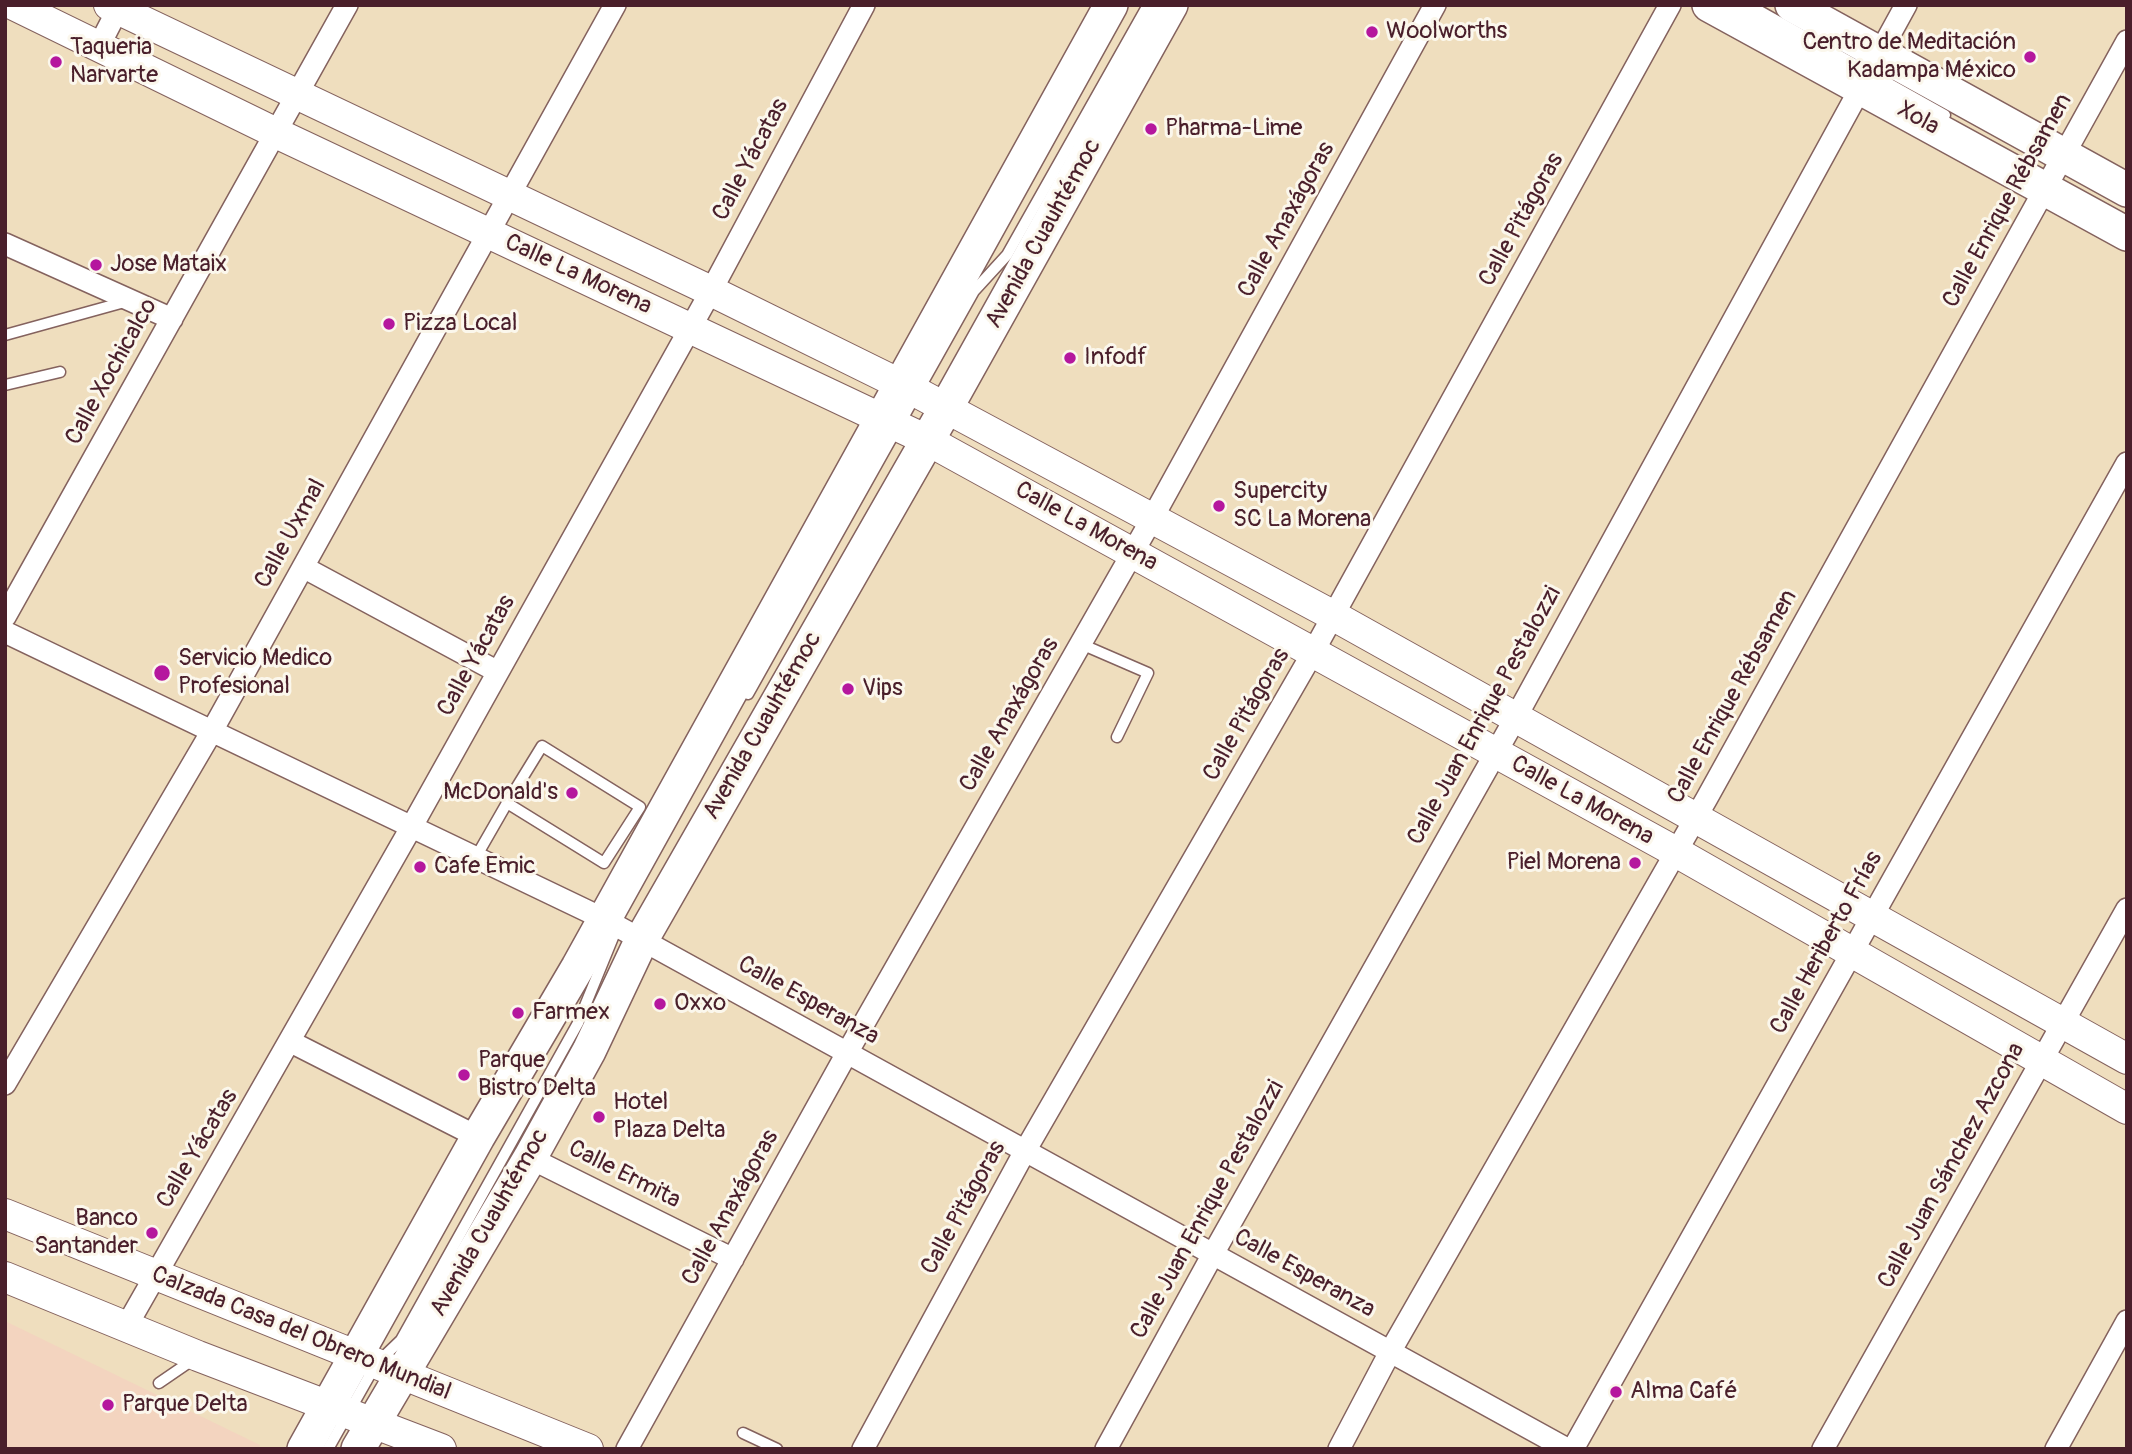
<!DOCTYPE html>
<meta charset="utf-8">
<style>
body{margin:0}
#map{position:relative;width:2132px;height:1454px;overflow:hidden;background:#efdebe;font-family:Pangolin,sans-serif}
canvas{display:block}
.frame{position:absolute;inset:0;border:7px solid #4a1f2b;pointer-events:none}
</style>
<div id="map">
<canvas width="2132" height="1454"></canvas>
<div class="frame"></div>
</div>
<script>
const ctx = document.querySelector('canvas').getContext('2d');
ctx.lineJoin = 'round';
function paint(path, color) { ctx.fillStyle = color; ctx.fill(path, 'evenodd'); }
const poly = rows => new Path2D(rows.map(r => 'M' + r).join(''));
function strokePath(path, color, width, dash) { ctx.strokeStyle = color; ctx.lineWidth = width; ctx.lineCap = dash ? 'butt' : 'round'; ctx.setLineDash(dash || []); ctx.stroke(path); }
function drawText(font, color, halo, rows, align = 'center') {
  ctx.font = font + ' Pangolin,sans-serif'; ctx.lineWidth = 6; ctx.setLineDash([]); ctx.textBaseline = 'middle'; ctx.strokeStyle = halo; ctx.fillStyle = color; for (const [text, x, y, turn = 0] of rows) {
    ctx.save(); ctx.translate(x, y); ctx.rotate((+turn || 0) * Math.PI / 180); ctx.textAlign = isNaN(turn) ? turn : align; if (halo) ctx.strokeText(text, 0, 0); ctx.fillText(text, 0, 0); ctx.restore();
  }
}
const built = poly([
 [5,1321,260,1445,259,1449,5,1449]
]);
const lane = poly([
 [1749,5,1945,115],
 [5,335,128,301],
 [5,385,60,372],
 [1081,644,1148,673,1117,737],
 [748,694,974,291,1007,255,1148,5],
 [476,857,507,803,542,746,640,807,604,863,507,803],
 [159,1383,194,1359],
 [743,1433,777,1449],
 [328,1449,376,1364,401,1340,578,1023,616,930]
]);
const street = poly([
 [99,46,120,5],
 [5,244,172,319],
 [303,567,498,672],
 [5,617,347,5],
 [5,632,604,919,1567,1449],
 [291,1042,478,1137],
 [5,1084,212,731,615,5],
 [530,1158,733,1259],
 [126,1327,412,826,711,291,864,5],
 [627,1449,847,1053,1153,517,1435,5],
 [863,1449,1025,1151,1312,654,1670,5],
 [1106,1449,1213,1254,1516,717,1906,5],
 [1339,1449,1390,1352,1707,798,2127,41],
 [1573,1449,2127,463],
 [1823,1449,2127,909],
 [2056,1449,2127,1321]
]);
const secondary = poly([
 [14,5,276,133,927,440,1676,852,2127,1109],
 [109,5,711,291,918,393,1334,616,2127,1059],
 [5,1214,588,1449],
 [5,1277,198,1356,441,1449]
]);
const primary = poly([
 [1709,5,2127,234],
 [1792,5,2127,190],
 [304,1449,478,1137,578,967,1111,5],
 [358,1449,530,1158,589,1051,642,939,946,408,1171,5]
]);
const markers = [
 [1372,32,7,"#b5179e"],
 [2030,57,7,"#b5179e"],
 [56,62,7,"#b5179e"],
 [1151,129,7,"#b5179e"],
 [96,265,7,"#b5179e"],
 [389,324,7,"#b5179e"],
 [1070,358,7,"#b5179e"],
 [1219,506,7,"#b5179e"],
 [162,673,9,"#b5179e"],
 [848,689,7,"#b5179e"],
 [572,793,7,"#b5179e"],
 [1635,863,7,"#b5179e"],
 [420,867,7,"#b5179e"],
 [660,1004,7,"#b5179e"],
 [518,1013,7,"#b5179e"],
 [464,1075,7,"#b5179e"],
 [599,1117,7,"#b5179e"],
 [152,1233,7,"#b5179e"],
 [1616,1392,7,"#b5179e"],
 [108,1405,7,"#b5179e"]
];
const poiNames = [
 ["Woolworths",1386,32],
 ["Centro de Meditación",2016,43,"right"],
 ["Kadampa México",2016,71,"right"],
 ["Taqueria",70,48],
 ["Narvarte",70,76],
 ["Pharma-Lime",1165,129],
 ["Jose Mataix",110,265],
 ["Pizza Local",403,324],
 ["Infodf",1084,358],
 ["Supercity",1233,492],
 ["SC La Morena",1233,520],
 ["Servicio Medico",178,659],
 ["Profesional",178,687],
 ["Vips",862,689],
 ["McDonald's",558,793,"right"],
 ["Piel Morena",1621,863,"right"],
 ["Cafe Emic",434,867],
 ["Oxxo",674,1004],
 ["Farmex",532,1013],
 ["Parque",478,1061],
 ["Bistro Delta",478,1089],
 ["Hotel",613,1103],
 ["Plaza Delta",613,1131],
 ["Banco",138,1219,"right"],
 ["Santander",138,1247,"right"],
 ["Alma Café",1630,1392],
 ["Parque Delta",122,1405]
];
const streetNames = [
 ["Xola",1918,119,29],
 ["Calle Yácatas",751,160,-62],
 ["Calle Enrique Rébsamen",2008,201,-61],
 ["Calle Anaxágoras",1287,220,-61],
 ["Calle Pitágoras",1522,220,-61],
 ["Avenida Cuauhtémoc",1044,234,-61],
 ["Calle La Morena",578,275,25],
 ["Calle Xochicalco",112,372,-61],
 ["Calle La Morena",1086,527,29],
 ["Calle Uxmal",291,534,-61],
 ["Calle Yácatas",477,656,-61],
 ["Calle Enrique Rébsamen",1733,697,-61],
 ["Calle Anaxágoras",1010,715,-60],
 ["Calle Pitágoras",1247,715,-60],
 ["Calle Juan Enrique Pestalozzi",1485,716,-61],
 ["Avenida Cuauhtémoc",763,726,-60],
 ["Calle La Morena",1582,801,29],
 ["Calle Heriberto Frías",1827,943,-61],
 ["Calle Esperanza",808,1001,29],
 ["Calle Yácatas",198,1149,-59],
 ["Calle Juan Sánchez Azcona",1952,1166,-61],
 ["Calle Ermita",624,1175,27],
 ["Calle Anaxágoras",731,1208,-61],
 ["Calle Pitágoras",964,1208,-61],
 ["Calle Juan Enrique Pestalozzi",1208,1210,-61],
 ["Avenida Cuauhtémoc",490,1223,-60],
 ["Calle Esperanza",1304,1274,29],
 ["Calzada Casa del Obrero Mundial",301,1334,22]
];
paint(built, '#f3d4bf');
strokePath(lane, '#84625e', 13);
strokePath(street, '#84625e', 24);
strokePath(secondary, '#84625e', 32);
strokePath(primary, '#84625e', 36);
strokePath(lane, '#fff', 10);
strokePath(street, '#fff', 21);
strokePath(secondary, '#fff', 30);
strokePath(primary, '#fff', 33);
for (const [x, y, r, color] of markers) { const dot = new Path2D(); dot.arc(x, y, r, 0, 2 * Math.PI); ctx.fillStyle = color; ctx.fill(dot); strokePath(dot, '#fbf7ec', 2.5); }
drawText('24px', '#4a1f2b', '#fbf7ec', poiNames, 'left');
drawText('24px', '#4a1f2b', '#fbf7ec', streetNames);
</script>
